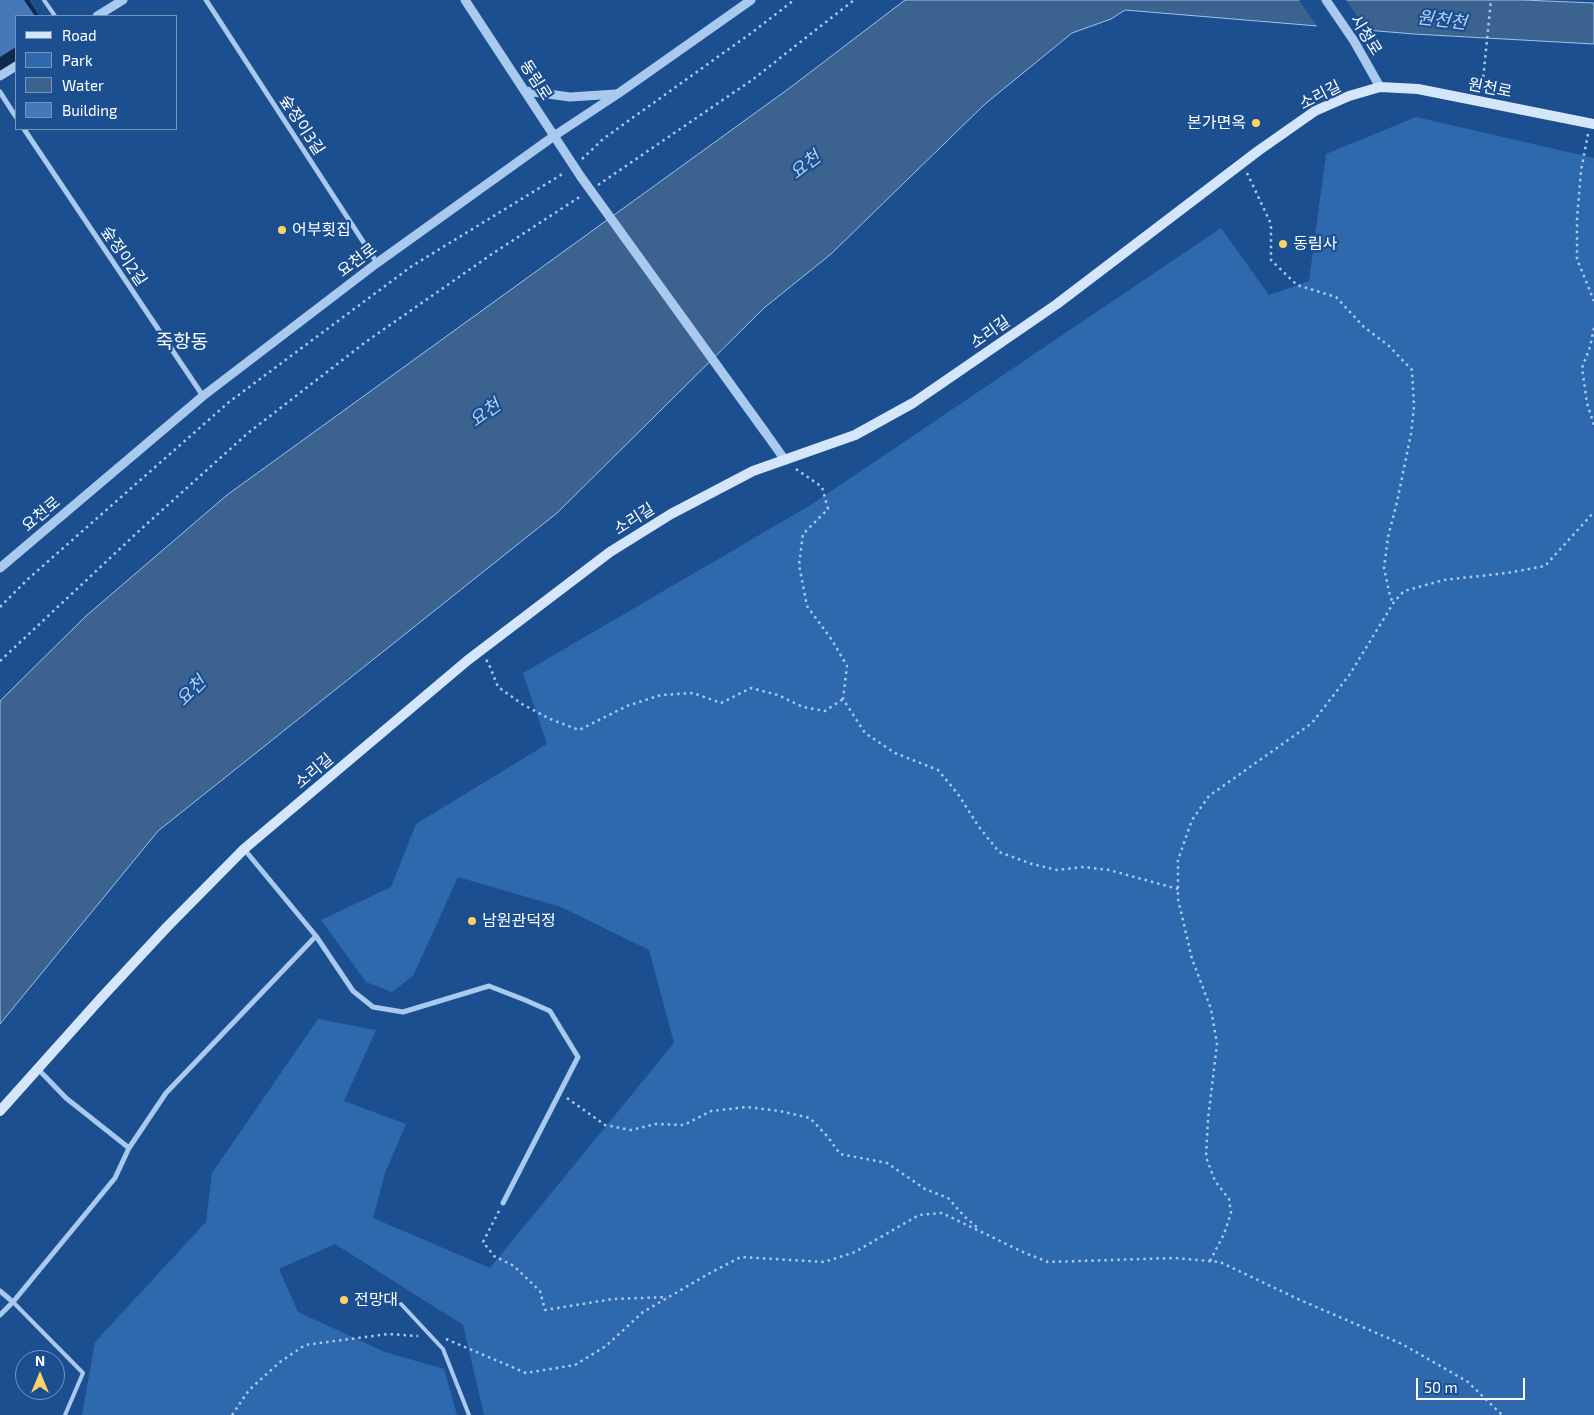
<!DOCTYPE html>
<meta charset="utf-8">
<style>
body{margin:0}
#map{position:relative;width:1594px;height:1415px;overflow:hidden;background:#1b4f8f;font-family:"Exo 2",sans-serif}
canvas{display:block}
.legend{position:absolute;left:15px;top:15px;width:162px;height:115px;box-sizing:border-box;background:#1b4f8f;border:1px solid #7695bc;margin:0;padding:6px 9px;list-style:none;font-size:15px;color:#fff}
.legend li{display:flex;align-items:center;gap:10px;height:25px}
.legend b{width:25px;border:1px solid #7695bc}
.north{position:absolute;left:15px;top:1350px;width:50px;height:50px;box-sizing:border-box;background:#1b4f8f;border:1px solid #7695bc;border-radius:50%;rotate:0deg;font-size:14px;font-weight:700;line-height:20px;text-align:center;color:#fff}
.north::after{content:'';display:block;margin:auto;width:18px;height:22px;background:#ffd166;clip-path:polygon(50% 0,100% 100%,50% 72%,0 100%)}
.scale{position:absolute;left:1416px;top:1378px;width:109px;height:22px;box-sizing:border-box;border:2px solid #fff;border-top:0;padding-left:6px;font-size:15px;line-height:18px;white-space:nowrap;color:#fff;-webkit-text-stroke:4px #1b4f8f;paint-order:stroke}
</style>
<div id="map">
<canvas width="1594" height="1415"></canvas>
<ul class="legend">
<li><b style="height:6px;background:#d6e6fa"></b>Road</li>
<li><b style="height:14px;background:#2e69ad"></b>Park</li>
<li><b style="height:14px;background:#3c6290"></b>Water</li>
<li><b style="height:14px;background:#4478b7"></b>Building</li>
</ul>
<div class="north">N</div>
<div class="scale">50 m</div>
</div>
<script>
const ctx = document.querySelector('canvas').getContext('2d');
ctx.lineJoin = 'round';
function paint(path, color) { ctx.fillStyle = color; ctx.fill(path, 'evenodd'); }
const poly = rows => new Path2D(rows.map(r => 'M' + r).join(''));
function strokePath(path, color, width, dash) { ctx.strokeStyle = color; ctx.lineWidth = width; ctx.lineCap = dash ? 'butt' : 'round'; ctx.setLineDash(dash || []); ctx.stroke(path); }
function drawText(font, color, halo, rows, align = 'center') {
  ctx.font = font + ' "Exo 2","Noto Sans KR",sans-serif'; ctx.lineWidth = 4.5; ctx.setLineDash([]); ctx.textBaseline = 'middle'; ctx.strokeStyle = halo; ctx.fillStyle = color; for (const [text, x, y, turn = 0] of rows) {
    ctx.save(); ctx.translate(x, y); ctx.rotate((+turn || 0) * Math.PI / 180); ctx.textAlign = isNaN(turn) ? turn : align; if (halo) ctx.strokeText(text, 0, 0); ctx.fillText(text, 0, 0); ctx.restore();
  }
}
const green = poly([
 [1416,117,1594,158,1594,1415,484,1415,463,1325,335,1244,279,1269,298,1312,385,1352,444,1369,457,1415,82,1415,95,1342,206,1222,212,1173,318,1019,376,1030,344,1101,406,1124,385,1173,373,1218,490,1268,674,1043,649,950,561,907,458,877,413,976,392,992,366,982,321,920,391,887,416,824,547,744,523,673,809,506,1221,228,1269,295,1309,281,1326,154]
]);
const water = poly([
 [905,0,1523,0,1594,3,1594,44,1414,34,1125,10,1111,19,1072,33,985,104,831,254,764,308,557,513,158,831,0,1024,0,701,86,616,227,495,791,87,905,0]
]);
const pier = poly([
 [1299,0,1346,0,1369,33,1319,29]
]);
const shadow = poly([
 [0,0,29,0,39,16,16,16,16,70,0,80]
]);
const building = poly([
 [0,0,24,0,35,16,16,16,16,47,0,57]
]);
const path = poly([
 [1482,90,1491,0],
 [1588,134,1581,171,1577,219,1577,259,1594,301],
 [582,159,603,139,754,31,794,0],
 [1247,173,1271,224,1271,260,1297,285,1336,297,1364,327,1389,346,1412,370,1414,406,1411,434,1397,502,1388,537,1384,568,1390,596,1393,603],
 [598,185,752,80,854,0],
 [1594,328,1590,347,1582,368,1587,403,1594,425],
 [796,469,822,487,828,509,803,534,799,565,807,606,832,640,847,666,843,699,865,733,895,753,938,770,958,794,979,827,999,852,1032,864,1057,870,1084,867,1109,870,1178,889],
 [0,607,28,579,229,402,412,266,564,173],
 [486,660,488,662,498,687,522,704,550,719,579,730,627,706,661,695,693,693,721,703,751,688,778,695,803,707,825,711,843,699],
 [0,661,140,530,248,433,367,341,492,254,581,196],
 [567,1098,605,1125,631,1130,656,1124,684,1125,711,1111,746,1107,780,1111,810,1118,828,1137,840,1154,887,1163,925,1189,948,1198,964,1216,979,1229],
 [499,1211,483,1242,494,1256,514,1266,540,1291,545,1310,613,1299,667,1297],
 [1210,1261,1224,1234,1231,1213,1229,1199,1215,1181,1206,1157,1208,1119,1217,1044,1211,1009,1192,959,1178,899,1178,860,1192,820,1209,796,1312,723,1350,674,1394,602,1404,591,1444,580,1507,573,1545,566,1594,512],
 [446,1339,526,1373,575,1365,606,1346,643,1312,710,1273,741,1257,824,1262,855,1252,919,1215,942,1213,1025,1253,1048,1262,1175,1258,1220,1262,1300,1300,1402,1344,1468,1382,1502,1415],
 [232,1415,249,1390,280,1362,305,1345,388,1334,418,1336]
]);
const service = poly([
 [44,0,55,16],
 [13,1302,83,1373,65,1415],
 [401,1304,443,1349,469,1415]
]);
const minor = poly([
 [206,0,377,263],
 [0,92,16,117],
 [24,129,203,396],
 [316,936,353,991,373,1007,403,1012,489,986,525,1000,550,1011,578,1057,503,1203],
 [37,1068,66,1098,129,1148],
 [0,1291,13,1302],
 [0,1315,13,1302,115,1178,129,1148,166,1093,316,936,244,849]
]);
const tertiary = poly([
 [465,0,581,177],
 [1326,0,1354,41,1380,87],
 [97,16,123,0],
 [0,76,16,66],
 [526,91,570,97,616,94],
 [765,432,785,460],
 [0,568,203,396,377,263,554,136,619,93,751,0]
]);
const secondary = poly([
 [0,1111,102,997,167,927,244,849,468,660,610,552,671,514,753,471,855,435,913,403,1057,304,1258,151,1315,111,1349,96,1380,87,1418,89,1594,124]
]);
const tertiaryBridge = poly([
 [581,177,765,432]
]);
const markers = [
 [1256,123,5,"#ffd166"],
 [282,230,5,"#ffd166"],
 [1283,244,5,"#ffd166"],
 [472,921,5,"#ffd166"],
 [344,1300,5,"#ffd166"]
];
const streetNames = [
 ["시청로",1366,35,58],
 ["동림로",536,80,57],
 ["원천로",1490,88,11],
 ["소리길",1320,95,-27],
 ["숲정이3길",302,125,57],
 ["숲정이2길",124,256,56],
 ["요천로",357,260,-37],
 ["소리길",990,332,-35],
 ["요천로",41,514,-40],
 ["소리길",634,519,-32],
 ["소리길",314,771,-40]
];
const poiNames = [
 ["본가면옥",1246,123,"right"],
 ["어부횟집",292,230],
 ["동림사",1293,244],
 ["남원관덕정",482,921],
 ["전망대",354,1300]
];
const waterNames = [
 ["원천천",1442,20,7],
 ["요천",805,165,-38],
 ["요천",485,413,-36],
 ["요천",191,691,-45]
];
const quarterNames = [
 ["죽항동",182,342]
];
paint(green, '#2e69ad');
paint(water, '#3c6290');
strokePath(water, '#9cc4f0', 1);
paint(pier, '#1b4f8f');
paint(shadow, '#0007');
paint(building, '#4478b7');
strokePath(path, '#a9c9ee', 2.5, [2.5, 4]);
strokePath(service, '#a9c9ee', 4);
strokePath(minor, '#a9c9ee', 5);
strokePath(tertiary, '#a9c9ee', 9);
strokePath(secondary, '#d6e6fa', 10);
strokePath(tertiaryBridge, '#a9c9ee', 9);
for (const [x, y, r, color] of markers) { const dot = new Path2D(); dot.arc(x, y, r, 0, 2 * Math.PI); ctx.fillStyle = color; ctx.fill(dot); strokePath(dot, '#1b4f8f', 2); }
drawText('16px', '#fff', '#1b4f8f', streetNames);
drawText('16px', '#fff', '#1b4f8f', poiNames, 'left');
drawText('italic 18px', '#b5d3f5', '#1b4f8f', waterNames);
drawText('19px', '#fff', '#1b4f8f', quarterNames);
</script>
